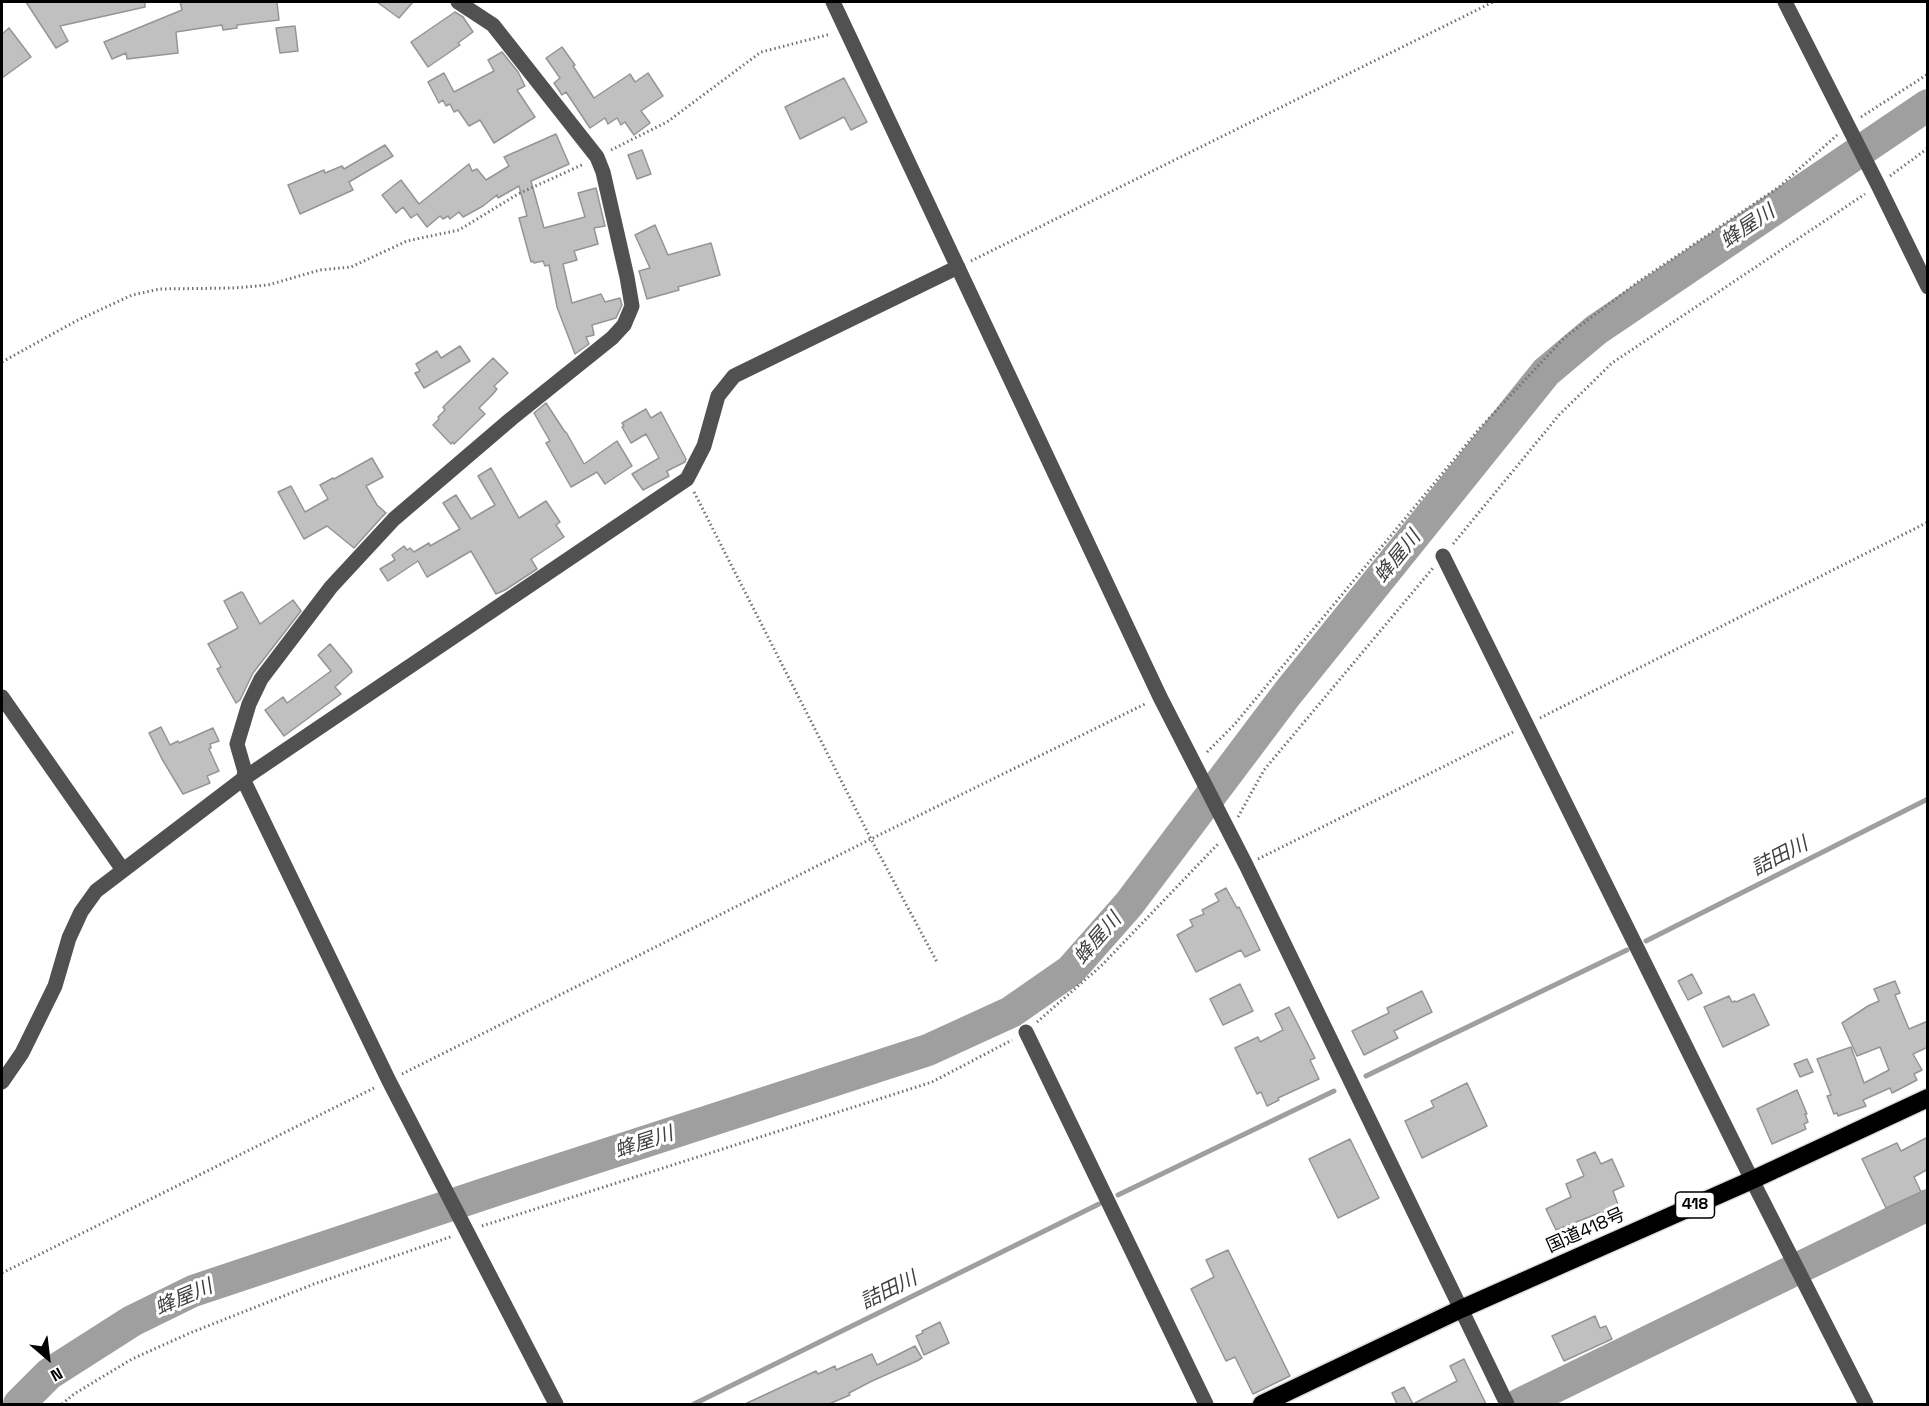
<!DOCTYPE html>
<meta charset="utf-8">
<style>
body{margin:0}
#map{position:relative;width:1929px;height:1406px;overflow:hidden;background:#fff;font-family:"Space Grotesk",sans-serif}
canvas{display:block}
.frame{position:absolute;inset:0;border:3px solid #000;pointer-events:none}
.north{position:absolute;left:18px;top:1328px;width:60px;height:60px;-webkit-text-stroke:4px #fff;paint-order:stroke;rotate:152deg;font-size:16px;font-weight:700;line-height:24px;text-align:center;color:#000}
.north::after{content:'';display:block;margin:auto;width:21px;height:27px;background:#000;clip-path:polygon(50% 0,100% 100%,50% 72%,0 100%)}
</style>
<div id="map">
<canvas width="1929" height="1406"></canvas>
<div class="frame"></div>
<div class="north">N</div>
</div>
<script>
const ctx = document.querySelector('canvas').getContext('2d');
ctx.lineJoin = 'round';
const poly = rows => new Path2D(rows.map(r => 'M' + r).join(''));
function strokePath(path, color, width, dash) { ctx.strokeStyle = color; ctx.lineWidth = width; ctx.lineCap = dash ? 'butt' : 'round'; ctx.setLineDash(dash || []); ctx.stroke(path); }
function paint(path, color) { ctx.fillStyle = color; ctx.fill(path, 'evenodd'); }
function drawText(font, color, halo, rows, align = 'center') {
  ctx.font = font + ' "Space Grotesk","Noto Sans JP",sans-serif'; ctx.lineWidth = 6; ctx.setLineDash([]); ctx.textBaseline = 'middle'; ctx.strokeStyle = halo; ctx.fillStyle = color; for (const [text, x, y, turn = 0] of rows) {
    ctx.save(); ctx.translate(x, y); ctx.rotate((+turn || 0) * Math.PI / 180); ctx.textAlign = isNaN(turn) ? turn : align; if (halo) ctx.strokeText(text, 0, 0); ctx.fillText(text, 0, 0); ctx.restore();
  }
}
const stream = poly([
 [1646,941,1928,799],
 [1366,1076,1627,950],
 [1118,1195,1334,1091],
 [694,1404,1099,1204]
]);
const river = poly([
 [19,1404,49,1374,132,1321,193,1291,502,1188,928,1050,1011,1012,1070,971,1129,904,1287,694,1546,372,1596,330,1928,105],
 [1520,1404,1928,1205]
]);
const building = poly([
 [26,2,145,2,145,7,60,26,68,41,56,48,26,2],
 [180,2,277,2,279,20,237,25,237,28,223,30,222,25,176,32,178,53,127,59,126,53,112,59,104,42,182,10,180,2],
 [377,2,413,2,399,18,377,2],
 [455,12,463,17,473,32,458,43,460,45,428,67,411,42,455,12],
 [295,26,298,51,280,53,276,28,295,26],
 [9,28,31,57,2,78,2,34,9,28],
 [562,47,575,65,573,66,594,98,630,74,635,82,648,73,663,96,641,111,650,123,634,135,625,122,621,125,617,118,608,124,605,118,590,128,566,92,562,95,554,83,560,78,546,58,562,47],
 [502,52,518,72,525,86,517,90,535,117,494,143,480,120,469,126,458,110,454,112,450,104,446,106,443,100,439,103,428,82,444,73,454,92,494,71,488,60,502,52],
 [844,78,867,122,851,130,844,117,800,139,785,107,844,78],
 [556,134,569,164,531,181,544,228,585,217,578,193,596,188,605,226,594,228,598,244,574,251,577,260,563,264,572,303,601,294,605,302,620,298,622,305,616,318,592,325,594,335,586,337,589,344,575,354,557,307,549,265,545,266,543,261,534,263,533,261,531,262,519,218,527,216,519,186,498,198,497,195,483,206,463,217,459,212,450,219,448,216,443,219,440,216,427,227,417,214,411,218,403,207,396,213,382,195,401,180,419,204,469,164,472,171,477,169,486,180,509,166,504,157,556,134],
 [385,145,393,156,349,182,353,190,300,214,288,185,324,170,325,173,342,166,344,169,385,145],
 [642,150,651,174,637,179,628,155,642,150],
 [655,225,668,255,711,243,720,275,678,287,679,290,647,299,639,271,650,268,635,235,655,225],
 [460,346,470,361,424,388,415,373,420,371,416,364,437,351,441,358,460,346],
 [493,358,508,373,494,386,497,389,493,394,479,408,485,414,454,444,453,442,451,444,433,425,439,419,438,417,445,410,443,407,493,358],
 [546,403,565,432,566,432,584,464,617,441,632,466,605,484,597,472,571,487,546,443,550,441,534,413,546,403],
 [646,409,651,418,661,412,686,459,685,462,667,471,669,476,643,490,632,474,659,458,646,434,631,443,622,427,624,426,622,423,646,409],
 [372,458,383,477,366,486,377,505,386,513,381,518,354,548,327,526,304,539,278,492,291,486,305,512,328,499,320,485,333,478,334,479,372,458],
 [491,468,519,518,546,501,560,522,556,525,564,537,531,559,537,569,505,590,496,594,471,551,427,577,418,561,388,581,380,569,395,560,392,555,404,546,407,550,410,548,414,552,429,543,430,546,460,529,443,503,456,495,471,519,495,505,478,476,491,468],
 [241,592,243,593,260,624,293,600,301,611,253,673,240,700,236,703,217,669,221,667,208,644,238,628,224,601,241,592],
 [330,644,351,669,352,672,335,687,341,694,284,736,265,710,283,697,287,703,331,671,318,655,330,644],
 [161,727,170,745,178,741,179,743,213,728,219,741,210,744,211,748,209,749,219,771,207,776,210,783,183,794,162,759,149,733,161,727],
 [1226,888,1237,908,1239,907,1260,950,1245,957,1241,950,1196,972,1177,935,1193,926,1190,920,1204,914,1202,910,1219,901,1215,894,1226,888],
 [1692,974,1702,993,1688,1000,1678,981,1692,974],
 [1895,981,1900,993,1895,995,1909,1029,1928,1021,1928,1047,1913,1054,1922,1070,1914,1074,1917,1080,1892,1093,1890,1088,1863,1100,1866,1106,1838,1116,1837,1113,1834,1114,1827,1096,1831,1095,1817,1059,1851,1047,1864,1083,1889,1070,1880,1047,1857,1056,1842,1023,1868,1006,1879,1001,1874,989,1895,981],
 [1240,984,1253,1011,1223,1025,1210,999,1240,984],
 [1422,991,1432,1012,1394,1031,1398,1038,1364,1055,1352,1031,1389,1013,1387,1008,1422,991],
 [1754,994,1769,1025,1723,1047,1704,1007,1729,996,1732,1002,1735,1001,1736,1002,1754,994],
 [1289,1007,1315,1058,1310,1060,1319,1079,1278,1098,1279,1100,1267,1106,1261,1092,1257,1094,1235,1048,1258,1037,1260,1042,1283,1030,1275,1014,1289,1007],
 [1807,1059,1813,1072,1800,1077,1794,1064,1807,1059],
 [1467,1083,1487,1126,1422,1158,1405,1121,1434,1107,1431,1101,1467,1083],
 [1797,1090,1807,1114,1805,1114,1808,1122,1804,1124,1806,1129,1772,1144,1757,1109,1797,1090],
 [1928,1137,1928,1169,1914,1177,1921,1192,1886,1208,1862,1159,1897,1143,1901,1151,1928,1137],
 [1350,1139,1379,1198,1338,1218,1309,1159,1350,1139],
 [1595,1152,1601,1164,1612,1159,1624,1186,1613,1191,1620,1210,1602,1218,1599,1213,1556,1230,1546,1209,1571,1197,1566,1184,1584,1176,1577,1160,1595,1152],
 [1228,1250,1290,1376,1253,1394,1235,1357,1226,1361,1191,1289,1214,1277,1206,1260,1228,1250],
 [1595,1316,1600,1328,1606,1326,1612,1339,1564,1361,1552,1336,1595,1316],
 [940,1322,949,1343,924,1355,916,1336,923,1333,922,1331,940,1322],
 [915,1346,922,1358,917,1361,872,1381,849,1393,850,1395,829,1404,745,1404,816,1371,818,1374,835,1366,836,1370,872,1354,877,1365,915,1346],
 [1464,1359,1486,1404,1413,1404,1457,1381,1450,1366,1464,1359],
 [1404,1387,1413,1404,1397,1404,1392,1393,1404,1387]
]);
const path = poly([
 [1861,117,1928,74],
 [611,150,667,122,761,52,831,34],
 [1890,176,1928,148],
 [971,261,1493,2],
 [2,362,76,321,132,295,160,289,234,288,268,285,320,270,351,267,407,241,459,230,518,194,584,164],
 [694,492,871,839,937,962],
 [1453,544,1559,415,1612,363,1865,194],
 [1540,718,1928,522],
 [1207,752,1234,725,1480,428,1564,338,1638,282,1779,187,1837,135],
 [1238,817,1264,770,1433,568],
 [1258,859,1513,732],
 [1037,1022,1102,965,1218,844],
 [402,1074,871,839,1145,704],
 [482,1226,932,1082,1012,1040],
 [2,1273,374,1088],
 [62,1404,74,1394,132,1359,190,1333,314,1284,453,1236]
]);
const minor = poly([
 [458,2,493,25,597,157,603,172,627,277,632,306,624,325,612,338,511,419,394,519,331,587,261,679,249,704,237,744,245,772,243,779,389,1081,556,1404],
 [833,2,1160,697,1246,865,1507,1404],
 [1785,2,1878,185,1928,287],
 [1443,556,1752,1180,1866,1404],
 [2,697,123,870],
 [1026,1032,1206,1404],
 [2,1082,22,1053,55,986,69,938,81,912,96,891,243,779,687,479,704,446,718,396,734,376,958,267]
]);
const highway = poly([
 [1262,1404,1461,1309,1752,1180,1928,1098]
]);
const shields = [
 [1695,1205,39]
];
const shieldNames = [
 ["418",1695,1205]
];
const streetNames = [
 ["国道418号",1586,1231,-24]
];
const waterNames = [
 ["蜂屋川",1748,227,-34],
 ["蜂屋川",1398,557,-51],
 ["詰田川",1780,857,-27],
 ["蜂屋川",1098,939,-49],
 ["蜂屋川",644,1143,-18],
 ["詰田川",889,1291,-26],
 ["蜂屋川",184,1298,-23]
];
strokePath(stream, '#9f9f9f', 5);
strokePath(river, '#9f9f9f', 32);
paint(building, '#c0c0c0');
strokePath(building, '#959595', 1.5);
strokePath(highway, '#dbdbdb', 21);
strokePath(path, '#737373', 3, [1.5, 3]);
strokePath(minor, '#515151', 15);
strokePath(highway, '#000', 18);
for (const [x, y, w] of shields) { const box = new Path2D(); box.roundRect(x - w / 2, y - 13, w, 26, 4.5); ctx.fillStyle = '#fff'; ctx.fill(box); strokePath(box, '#000', 1.5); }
drawText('bold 16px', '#000', null, shieldNames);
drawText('18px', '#000', '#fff', streetNames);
drawText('italic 20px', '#404040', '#fff', waterNames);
</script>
